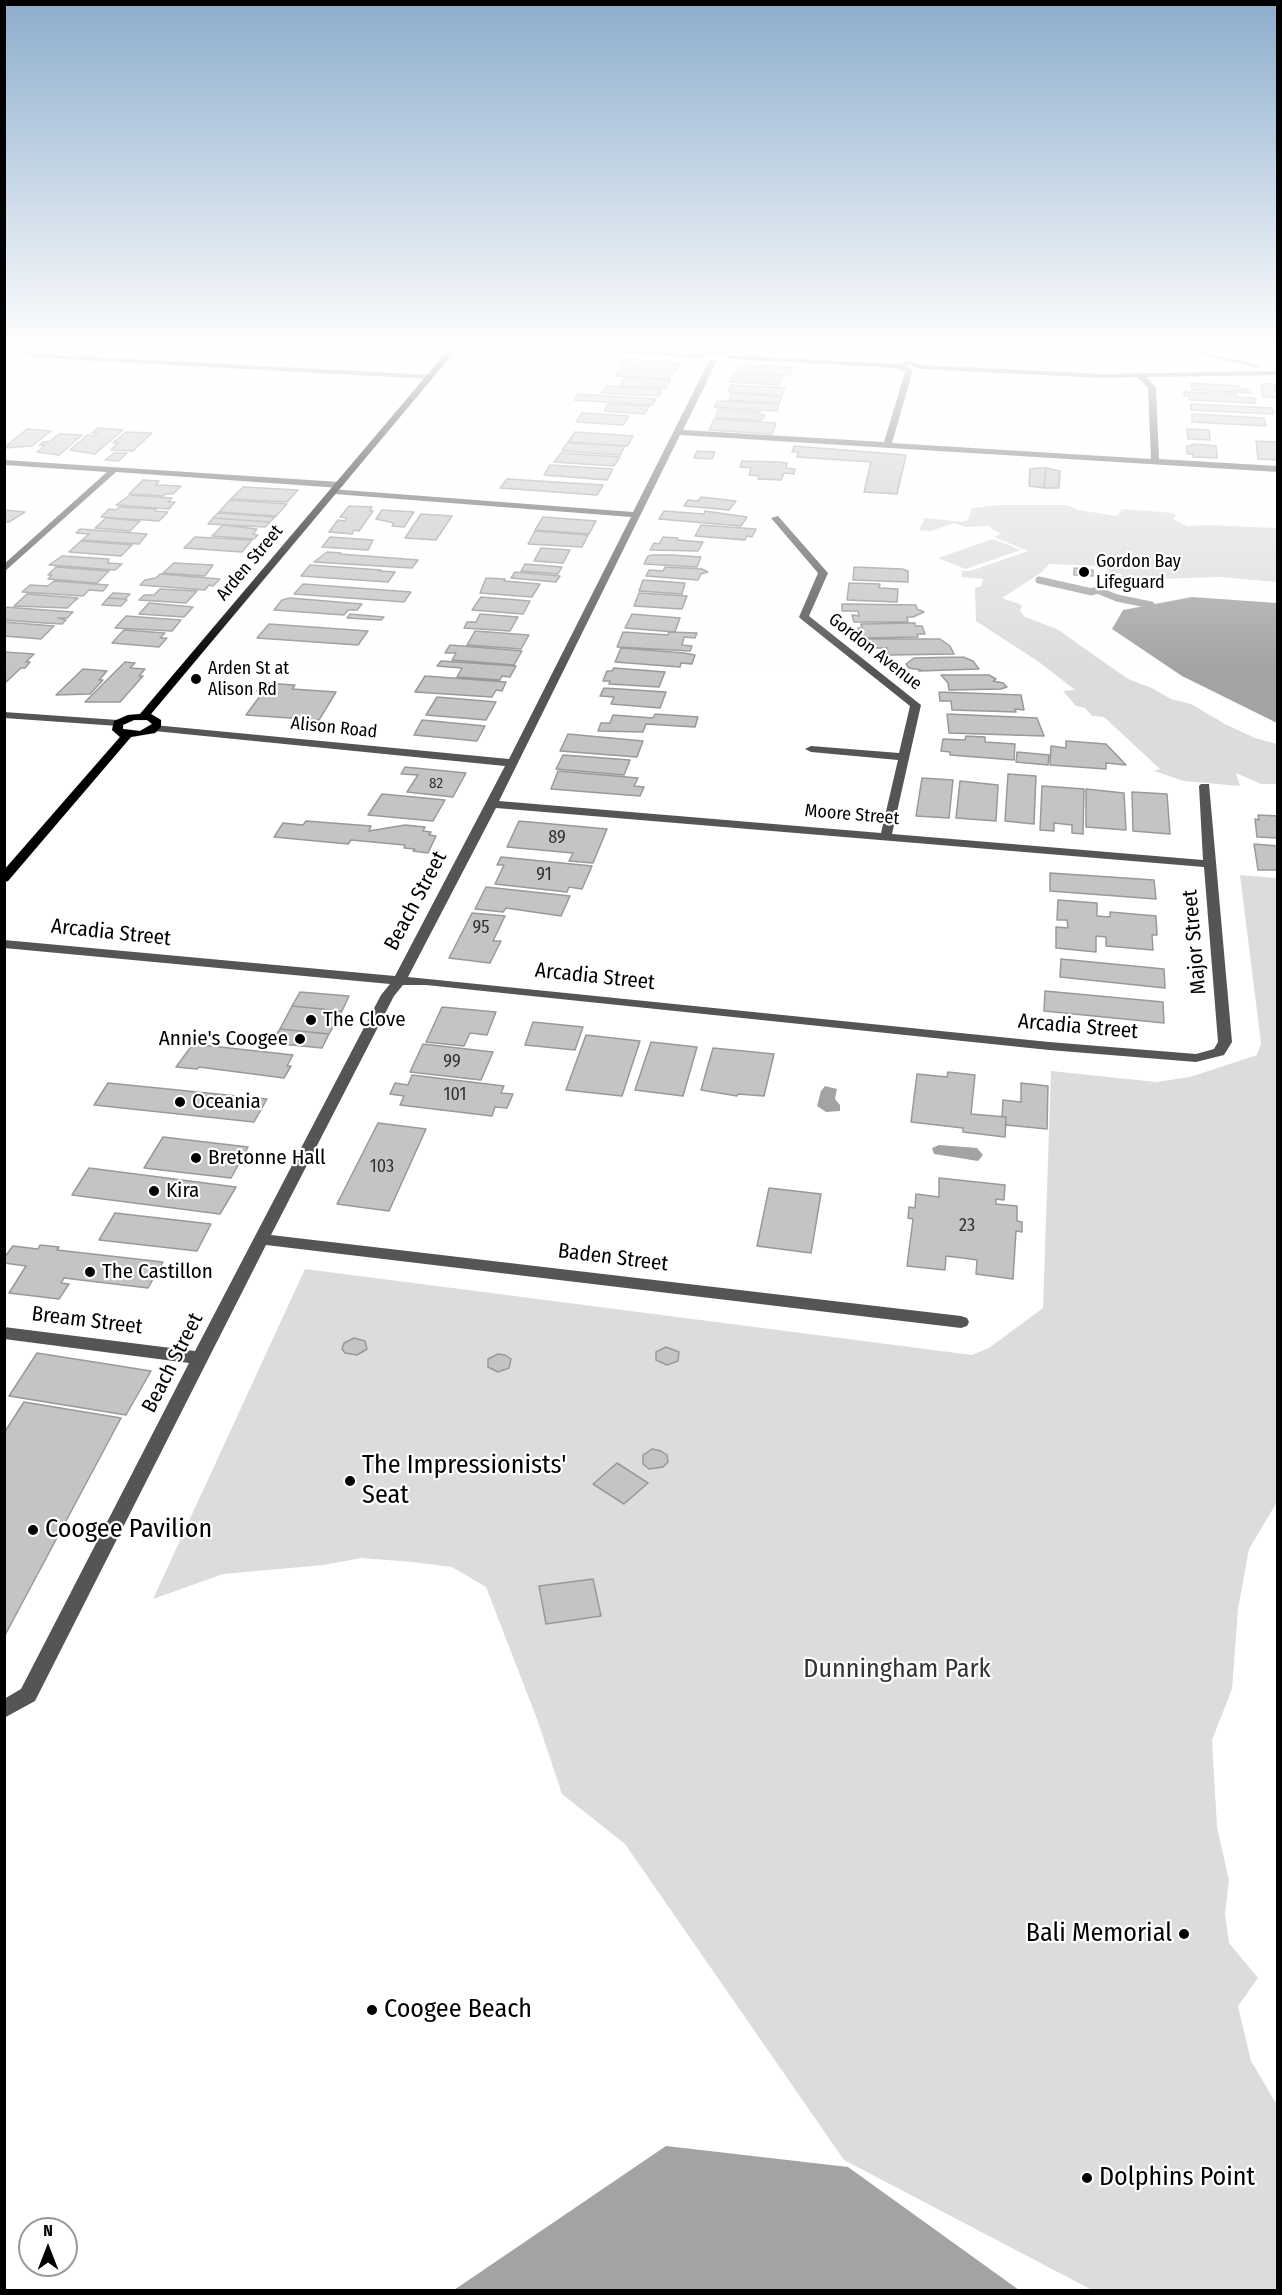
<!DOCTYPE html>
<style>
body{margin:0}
#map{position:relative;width:1282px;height:2295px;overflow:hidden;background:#fff;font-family:"Fira Sans Condensed",sans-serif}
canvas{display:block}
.frame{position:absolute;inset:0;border:6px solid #000;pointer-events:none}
.north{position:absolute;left:18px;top:2217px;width:60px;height:60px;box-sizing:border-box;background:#fff;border:2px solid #999;border-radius:50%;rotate:0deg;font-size:16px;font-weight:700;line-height:24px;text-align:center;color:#000}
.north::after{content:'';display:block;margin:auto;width:21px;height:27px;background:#000;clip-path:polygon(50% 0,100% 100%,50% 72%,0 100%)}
</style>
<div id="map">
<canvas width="1282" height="2295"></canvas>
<div class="frame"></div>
<div class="north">N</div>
</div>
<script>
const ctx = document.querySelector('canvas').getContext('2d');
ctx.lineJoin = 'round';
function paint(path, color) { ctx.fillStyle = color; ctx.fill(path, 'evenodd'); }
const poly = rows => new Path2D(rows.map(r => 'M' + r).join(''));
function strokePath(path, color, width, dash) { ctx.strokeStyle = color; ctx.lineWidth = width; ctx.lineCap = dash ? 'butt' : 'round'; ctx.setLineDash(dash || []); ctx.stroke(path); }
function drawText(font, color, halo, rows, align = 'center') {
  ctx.font = font + ' "Fira Sans Condensed",sans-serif'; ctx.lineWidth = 4.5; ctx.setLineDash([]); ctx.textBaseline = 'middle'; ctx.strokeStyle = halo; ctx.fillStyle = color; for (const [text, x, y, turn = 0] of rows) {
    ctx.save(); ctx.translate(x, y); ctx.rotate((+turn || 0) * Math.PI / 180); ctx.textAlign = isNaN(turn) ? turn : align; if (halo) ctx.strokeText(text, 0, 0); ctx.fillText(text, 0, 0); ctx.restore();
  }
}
const green = poly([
 [1001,505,1067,505,1079,510,1117,516,1121,510,1125,509,1172,513,1176,515,1173,519,1187,526,1207,525,1277,528,1277,582,1220,577,1153,579,1121,577,1121,574,1109,572,1104,566,1049,564,1042,572,1002,598,1022,605,1020,611,1025,617,1057,629,1128,679,1152,688,1171,699,1191,704,1225,724,1255,738,1277,744,1277,784,1261,784,1236,773,1240,786,1184,781,1154,771,1160,769,1104,717,1092,716,1085,708,1076,706,1063,691,1075,690,1039,662,976,621,975,588,981,586,983,579,962,577,962,571,970,571,1028,551,994,537,1001,534,988,526,966,527,954,523,931,531,919,530,925,518,963,522,969,518,972,508],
 [993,539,1021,550,965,569,938,558],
 [1240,875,1277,878,1277,1502,1249,1549,1238,1609,1232,1689,1212,1740,1217,1827,1229,1880,1225,1914,1229,1943,1258,1978,1238,2006,1251,2061,1277,2105,1277,2290,1092,2290,844,2160,625,1844,562,1794,537,1719,486,1587,452,1567,412,1562,361,1558,324,1565,223,1574,153,1599,305,1269,972,1355,989,1348,1043,1308,1051,1071,1156,1082,1190,1077,1257,1055,1261,1043]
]);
const water = poly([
 [1192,597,1277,603,1277,723,1182,676,1112,629,1123,610],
 [825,1086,837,1089,835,1099,840,1105,840,1111,826,1112,817,1106,821,1091],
 [939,1145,977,1148,983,1155,978,1161,934,1154,932,1148],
 [666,2146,848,2167,1019,2290,454,2290]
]);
const stream = poly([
 [1039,580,1092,592,1097,590,1117,598,1151,605]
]);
const building = poly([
 [623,359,680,363,676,370,619,366,623,359],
 [740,365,793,367,790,375,737,372,740,365],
 [620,368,674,372,669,379,616,376,620,368],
 [735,374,783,376,779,385,730,382,735,374],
 [625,377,671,380,666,388,620,386,625,377],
 [1191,383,1239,386,1240,389,1250,390,1251,393,1192,390,1191,383],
 [1261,384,1275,384,1277,398,1263,397,1261,384],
 [731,385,785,388,782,395,728,392,731,385],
 [607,386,662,390,659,396,602,393,607,386],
 [1184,392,1237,394,1237,397,1255,398,1256,403,1190,400,1189,396,1184,396,1184,392],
 [732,393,782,397,779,403,729,400,732,393],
 [578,394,656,399,652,405,574,400,578,394],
 [717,401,779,404,777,411,714,407,717,401],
 [608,404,649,406,645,414,604,411,608,404],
 [1191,404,1272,408,1273,414,1191,410,1191,404],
 [718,409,760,412,759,414,765,415,763,419,760,420,716,418,718,409],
 [582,413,629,416,623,425,576,422,582,413],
 [1192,414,1264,418,1266,426,1192,422,1192,414],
 [714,419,776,423,772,434,709,430,714,419],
 [97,428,123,430,95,454,70,450,87,435,94,436,97,433,92,433,97,428],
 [27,429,51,431,32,446,4,448,27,429],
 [1187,429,1209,430,1210,440,1188,439,1187,429],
 [126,432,152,433,133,451,111,450,118,443,113,443,126,432],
 [575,432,633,436,627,446,568,442,575,432],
 [59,434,82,435,59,455,37,452,45,445,39,445,43,442,49,442,59,434],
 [1256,441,1277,442,1278,460,1258,459,1256,441],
 [567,443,625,446,620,455,562,451,567,443],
 [1192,444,1216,446,1217,458,1193,457,1193,454,1187,454,1187,446,1193,446,1192,444],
 [794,446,906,455,897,494,864,492,871,462,797,457,798,452,792,452,794,446],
 [697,451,715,452,712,459,694,458,697,451],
 [114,453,127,453,119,461,105,460,114,453],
 [561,453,620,457,614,466,554,462,561,453],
 [742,461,778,462,787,463,786,468,795,469,794,474,784,473,781,480,758,479,759,476,749,475,751,468,740,467,742,461],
 [550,465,613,469,607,480,544,475,550,465],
 [1037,468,1046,468,1044,488,1029,486,1030,469,1037,468],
 [1046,468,1060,471,1059,488,1044,488,1046,468],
 [507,479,603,485,597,495,500,488,507,479],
 [143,480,159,481,156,485,181,486,173,494,165,494,163,496,129,494,143,480],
 [243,487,298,490,287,502,231,499,243,487],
 [130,495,172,498,168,502,175,502,169,509,116,505,130,495],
 [701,497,736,501,729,510,684,506,688,500,698,501,701,497],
 [230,500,287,504,276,516,219,512,230,500],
 [349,506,372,507,370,511,373,511,359,531,354,530,352,534,329,532,338,520,345,521,347,518,340,517,349,506],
 [119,507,156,509,155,511,168,512,159,521,101,517,109,509,116,510,119,507],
 [4,510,25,512,9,522,4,522,4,510],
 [382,510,414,512,404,527,392,526,394,523,376,519,382,510],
 [664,511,704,514,705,511,747,517,741,526,659,519,664,511],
 [218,513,275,517,270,522,213,518,218,513],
 [421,514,452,516,436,540,405,538,421,514],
 [543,517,596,521,589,534,535,530,543,517],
 [106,518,140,521,130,531,95,528,106,518],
 [213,518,270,522,265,527,208,524,213,518],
 [223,525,257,529,253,534,258,535,254,539,212,536,223,525],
 [701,525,756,529,752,537,747,536,745,540,695,536,701,525],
 [80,529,147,534,139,544,82,540,89,534,76,533,80,529],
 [535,531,588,535,582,547,528,544,535,531],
 [195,537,252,540,242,552,184,548,195,537],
 [330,537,373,540,368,550,322,547,330,537],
 [663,537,678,538,677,540,703,542,698,551,650,550,654,543,659,544,663,537],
 [81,541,132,545,121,556,69,552,81,541],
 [541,548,570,550,563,563,534,561,541,548],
 [327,552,341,553,340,554,418,560,412,568,314,562,327,552],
 [653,555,672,555,701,557,697,567,644,564,648,556,653,555],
 [62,556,109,559,108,563,122,564,115,570,49,565,62,556],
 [174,563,213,565,205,576,163,573,174,563],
 [525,564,562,567,558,574,521,571,525,564],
 [310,565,381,570,380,571,395,572,388,582,301,576,310,565],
 [56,567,109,571,97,583,48,579,52,575,48,575,56,567],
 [665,567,702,569,708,572,701,574,698,580,646,576,649,570,663,571,665,567],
 [854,567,902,569,908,571,908,582,853,580,854,567],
 [1074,568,1093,570,1093,576,1074,575,1074,568],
 [515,572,560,576,556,582,511,578,515,572],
 [160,574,220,579,213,586,209,585,205,590,140,585,145,580,156,578,160,574],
 [486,578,505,579,504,581,540,584,532,597,480,593,486,578],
 [643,580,685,583,682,594,639,591,643,580],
 [54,581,108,585,103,591,89,590,83,596,22,592,30,585,48,586,54,581],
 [849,583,880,584,879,588,898,589,897,602,847,600,849,583],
 [303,584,411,592,404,602,294,594,303,584],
 [160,589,197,591,186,603,139,600,144,595,154,595,160,589],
 [113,593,130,594,125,599,108,598,113,593],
 [639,593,687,596,682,609,634,606,639,593],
 [27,594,78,598,67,608,14,606,27,594],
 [481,597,530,601,523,614,472,610,481,597],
 [108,598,125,599,127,600,121,606,102,605,108,598],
 [290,598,362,604,357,610,348,610,344,615,274,610,282,600,290,598],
 [149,603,193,607,184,617,139,614,149,603],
 [842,604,916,605,917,609,924,612,913,617,907,617,908,622,854,622,852,615,859,616,858,611,842,611,842,604],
 [4,607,73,612,67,618,58,618,66,620,62,624,44,623,4,620,4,607],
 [350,614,384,617,381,620,347,618,350,614],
 [480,614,518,617,510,631,464,628,467,622,476,622,480,614],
 [632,614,680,618,675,632,625,628,632,614],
 [126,616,181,620,172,631,115,628,126,616],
 [4,622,54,626,41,639,4,636,4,622],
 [915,623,915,626,922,626,925,634,917,634,918,637,863,638,858,628,862,628,861,624,915,623],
 [269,624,368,631,358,645,257,638,269,624],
 [124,630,165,633,160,638,167,638,159,647,112,643,124,630],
 [475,631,529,635,521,649,467,645,475,631],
 [623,632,668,635,669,632,697,633,695,638,684,637,682,645,692,646,690,651,617,647,623,632],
 [869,639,940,639,950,646,954,654,888,655,887,648,871,648,869,639],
 [450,645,522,651,514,665,452,660,456,653,445,653,450,645],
 [621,648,684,653,695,655,692,664,681,663,680,667,615,662,621,648],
 [4,652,34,654,26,662,30,662,25,668,21,668,4,684,4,652],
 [963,657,973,661,979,669,919,671,921,670,909,668,906,664,914,658,963,657],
 [441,661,516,666,510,677,502,676,500,680,457,677,462,668,437,666,441,661],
 [125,662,135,663,130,668,145,669,139,676,143,676,120,702,85,702,125,662],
 [614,668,665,672,659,687,609,684,610,681,603,681,607,671,612,671,614,668],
 [83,669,107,671,99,680,103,680,90,694,56,695,83,669],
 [941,675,989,675,996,679,993,681,1003,683,1007,687,1001,689,949,690,948,683,941,675],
 [425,676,506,682,502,691,496,690,492,697,415,692,425,676],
 [263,683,295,685,292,689,336,692,319,720,246,715,263,692,257,691,263,683],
 [604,688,666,692,660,708,611,704,614,697,600,696,604,688],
 [939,692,1021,695,1024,710,1015,709,1016,712,952,710,951,701,940,701,939,692],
 [437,697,496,702,486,720,426,715,437,697],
 [655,714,698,717,695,727,646,724,643,732,598,731,601,723,610,723,613,715,653,718,655,714],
 [947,714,1037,718,1044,736,949,733,947,714],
 [422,720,485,726,477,741,414,735,422,720],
 [568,734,643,741,637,757,560,751,568,734],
 [966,736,985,737,985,742,1015,744,1014,760,950,755,950,752,941,751,943,739,965,740,966,736],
 [1066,741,1106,744,1126,765,1106,763,1106,769,1050,765,1051,746,1066,748,1066,741],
 [1017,752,1049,755,1048,765,1016,762,1017,752],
 [563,755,630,760,624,775,556,769,563,755],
 [405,767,466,773,453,797,407,792,418,775,401,774,405,767],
 [558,771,638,778,634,786,644,787,640,796,551,789,558,771],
 [1008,774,1036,776,1034,824,1005,821,1008,774],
 [922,778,953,780,949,818,916,816,922,778],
 [960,781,998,785,996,821,956,818,960,781],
 [1042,786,1084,789,1083,834,1072,833,1072,825,1054,823,1054,831,1040,830,1042,786],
 [1086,789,1124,793,1126,830,1086,827,1086,789],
 [1132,792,1167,794,1170,834,1133,831,1132,792],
 [382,794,445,800,433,821,368,815,382,794],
 [1258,815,1278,816,1278,838,1257,837,1255,819,1259,820,1258,815],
 [306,821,371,826,369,831,405,825,425,827,423,831,431,832,429,835,436,836,428,853,413,851,415,849,404,848,405,845,351,840,348,844,274,837,283,823,303,825,306,821],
 [519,821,607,829,593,863,569,861,573,853,507,847,519,821],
 [1254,844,1278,846,1278,870,1258,870,1254,844],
 [501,857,592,866,582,889,569,887,567,892,495,884,504,865,497,865,501,857],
 [1050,873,1154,880,1156,899,1050,891,1050,873],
 [486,887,570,896,561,916,506,908,503,912,475,909,486,887],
 [1058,900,1097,903,1097,916,1110,917,1110,912,1156,916,1157,935,1152,935,1153,950,1106,946,1106,937,1096,936,1096,952,1056,948,1056,927,1068,928,1067,920,1057,920,1058,900],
 [472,913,505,916,493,941,501,941,490,963,449,958,472,913],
 [1061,959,1164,969,1165,988,1060,977,1061,959],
 [1045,991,1163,1002,1164,1023,1044,1011,1045,991],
 [300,992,349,996,342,1011,292,1006,300,992],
 [292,1006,342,1011,329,1034,280,1029,292,1006],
 [442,1007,496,1012,487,1035,470,1033,464,1046,426,1042,442,1007],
 [533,1022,583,1027,575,1050,525,1045,533,1022],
 [280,1029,329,1034,322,1048,271,1043,280,1029],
 [586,1035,640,1041,622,1096,566,1090,586,1035],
 [651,1042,697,1047,683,1096,635,1090,651,1042],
 [193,1044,293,1055,287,1066,291,1066,284,1078,199,1067,197,1069,176,1067,193,1044],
 [423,1044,493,1052,481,1080,410,1072,423,1044],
 [713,1048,774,1054,764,1096,738,1094,737,1096,701,1090,713,1048],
 [948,1072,975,1075,971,1114,1006,1117,1005,1137,963,1132,963,1128,911,1122,917,1074,947,1077,948,1072],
 [412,1075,504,1086,501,1093,513,1094,507,1108,495,1107,492,1116,400,1105,404,1096,390,1094,395,1083,408,1085,412,1075],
 [108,1083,267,1099,254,1122,94,1105,108,1083],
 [1021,1083,1048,1086,1047,1129,1006,1125,1006,1117,1002,1117,1003,1100,1021,1102,1021,1083],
 [378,1123,426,1129,389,1211,337,1204,378,1123],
 [163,1137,248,1147,231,1178,144,1168,163,1137],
 [89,1168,236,1187,220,1214,72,1195,89,1168],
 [939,1178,1005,1185,1004,1200,996,1199,996,1204,1017,1206,1017,1221,1022,1222,1022,1232,1016,1231,1013,1279,976,1274,977,1260,963,1258,946,1256,945,1270,907,1266,913,1219,908,1218,909,1207,915,1208,916,1194,939,1197,939,1178],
 [769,1188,821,1194,811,1253,757,1246,769,1188],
 [115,1213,211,1224,197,1251,99,1240,115,1213],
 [40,1245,59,1247,57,1250,163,1262,148,1288,64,1278,61,1283,69,1284,59,1299,9,1293,26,1266,4,1263,4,1258,13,1246,38,1249,40,1245],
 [354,1338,365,1341,367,1349,357,1355,345,1353,342,1349,344,1343,354,1338],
 [666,1347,679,1352,678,1361,667,1365,656,1360,656,1352,666,1347],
 [37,1353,151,1371,126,1415,9,1396,37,1353],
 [498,1354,505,1355,511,1359,509,1368,498,1372,488,1367,488,1359,498,1354],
 [24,1402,121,1418,4,1637,4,1433,24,1402],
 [652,1449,661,1451,667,1455,668,1462,663,1467,649,1469,643,1464,643,1455,652,1449],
 [617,1463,648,1483,624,1504,593,1484,617,1463],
 [593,1579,601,1616,546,1624,539,1586,593,1579]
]);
const minor = poly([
 [16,349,43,354,430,375,434,377,430,379,43,358,27,357,16,349],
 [577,349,701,354,718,350,732,355,898,364,910,361,922,365,1103,374,1278,371,1278,375,1146,377,1156,387,1159,459,1278,466,1278,472,680,435,499,801,881,833,898,760,811,752,805,749,811,746,899,753,910,706,801,619,799,617,818,573,771,518,778,516,828,573,809,616,921,705,892,834,1203,860,1199,786,1201,784,1209,784,1232,1042,1224,1055,1196,1062,1049,1050,426,985,403,985,394,996,271,1235,961,1316,967,1318,969,1322,967,1326,961,1328,266,1245,35,1701,4,1718,4,1699,21,1689,189,1363,4,1339,4,1327,195,1351,381,995,390,984,4,948,4,940,395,976,505,766,154,731,149,728,154,725,509,759,631,517,334,494,330,491,331,489,633,512,710,359,717,361,683,430,884,442,905,372,897,368,731,359,717,354,701,358,581,351,577,349],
 [910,365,921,369,1103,378,1137,377,1148,388,1151,459,892,443,913,370,905,366,910,365],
 [496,808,1204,867,1218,1042,1214,1049,1196,1054,1049,1042,408,977,496,808],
 [1177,349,1190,349,1262,366,1258,368,1177,349],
 [4,460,340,482,344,485,340,488,116,472,4,572,4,564,107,472,4,465,4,460],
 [4,712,118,720,123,723,118,726,4,718,4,712]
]);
const major = poly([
 [449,349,457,349,151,714,161,720,161,727,155,733,131,737,8,881,4,882,4,870,120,737,112,730,114,721,128,715,140,714,449,349],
 [134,720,147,720,152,724,140,731,123,729,123,725,134,720]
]);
const markers = [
 [1084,572,6,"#000"],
 [196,679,6,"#000"],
 [311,1020,6,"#000"],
 [300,1039,6,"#000"],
 [180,1102,6,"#000"],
 [196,1158,6,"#000"],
 [154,1191,6,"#000"],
 [90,1272,6,"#000"],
 [350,1481,6,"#000"],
 [33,1530,6,"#000"],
 [1184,1934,6,"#000"],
 [372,2010,6,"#000"],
 [1087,2178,6,"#000"]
];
const farNumbernames = [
 ["82",436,784]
];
const farPoinames = [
 ["Gordon Bay",1096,562],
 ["Lifeguard",1096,583],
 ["Arden St at",208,669],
 ["Alison Rd",208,690]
];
const farStreetnames = [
 ["Arden Street",250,563,-50],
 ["Gordon Avenue",875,652,38],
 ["Alison Road",334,728,6],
 ["Moore Street",852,815,5]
];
const numberNames = [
 ["89",557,838],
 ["91",544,875],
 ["95",481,928],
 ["99",452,1062],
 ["101",455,1095],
 ["103",382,1167],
 ["23",967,1226]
];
const streetNames = [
 ["Beach Street",416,901,-62],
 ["Arcadia Street",111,933,6],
 ["Major Street",1195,942,-95],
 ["Arcadia Street",595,977,6],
 ["Arcadia Street",1078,1027,5],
 ["Baden Street",613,1258,7],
 ["Bream Street",87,1321,7],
 ["Beach Street",173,1363,-63]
];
const poiNames = [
 ["The Clove",323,1020],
 ["Annie's Coogee",288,1039,"right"],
 ["Oceania",192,1102],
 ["Bretonne Hall",208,1158],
 ["Kira",166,1191],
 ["The Castillon",102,1272]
];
const nearPoinames = [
 ["The Impressionists'",362,1466],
 ["Seat",362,1496],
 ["Coogee Pavilion",45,1530],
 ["Bali Memorial",1172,1934,"right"],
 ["Coogee Beach",384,2010],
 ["Dolphins Point",1099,2178]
];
const nearParknames = [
 ["Dunningham Park",897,1670]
];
paint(green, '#dcdcdc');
paint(water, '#a3a3a3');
strokePath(stream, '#a3a3a3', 7);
paint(building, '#c4c4c4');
strokePath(building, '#999', 1.5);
strokePath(major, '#dbdbdb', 1);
paint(minor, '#555');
paint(major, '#000');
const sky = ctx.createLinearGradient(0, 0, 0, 670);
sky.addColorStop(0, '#8cadcc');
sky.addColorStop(0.52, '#fff');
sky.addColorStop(1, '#ffffff00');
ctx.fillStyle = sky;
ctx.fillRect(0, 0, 1282, 670);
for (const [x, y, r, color] of markers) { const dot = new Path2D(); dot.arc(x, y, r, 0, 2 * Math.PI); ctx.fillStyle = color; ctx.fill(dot); strokePath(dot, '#fff', 2); }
drawText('15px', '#313131', null, farNumbernames);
drawText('18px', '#000', '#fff', farPoinames, 'left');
drawText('18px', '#000', '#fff', farStreetnames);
drawText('18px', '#313131', null, numberNames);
drawText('21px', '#000', '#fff', streetNames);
drawText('21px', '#000', '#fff', poiNames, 'left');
drawText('26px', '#000', '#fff', nearPoinames, 'left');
drawText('26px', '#333', '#fff', nearParknames);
</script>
